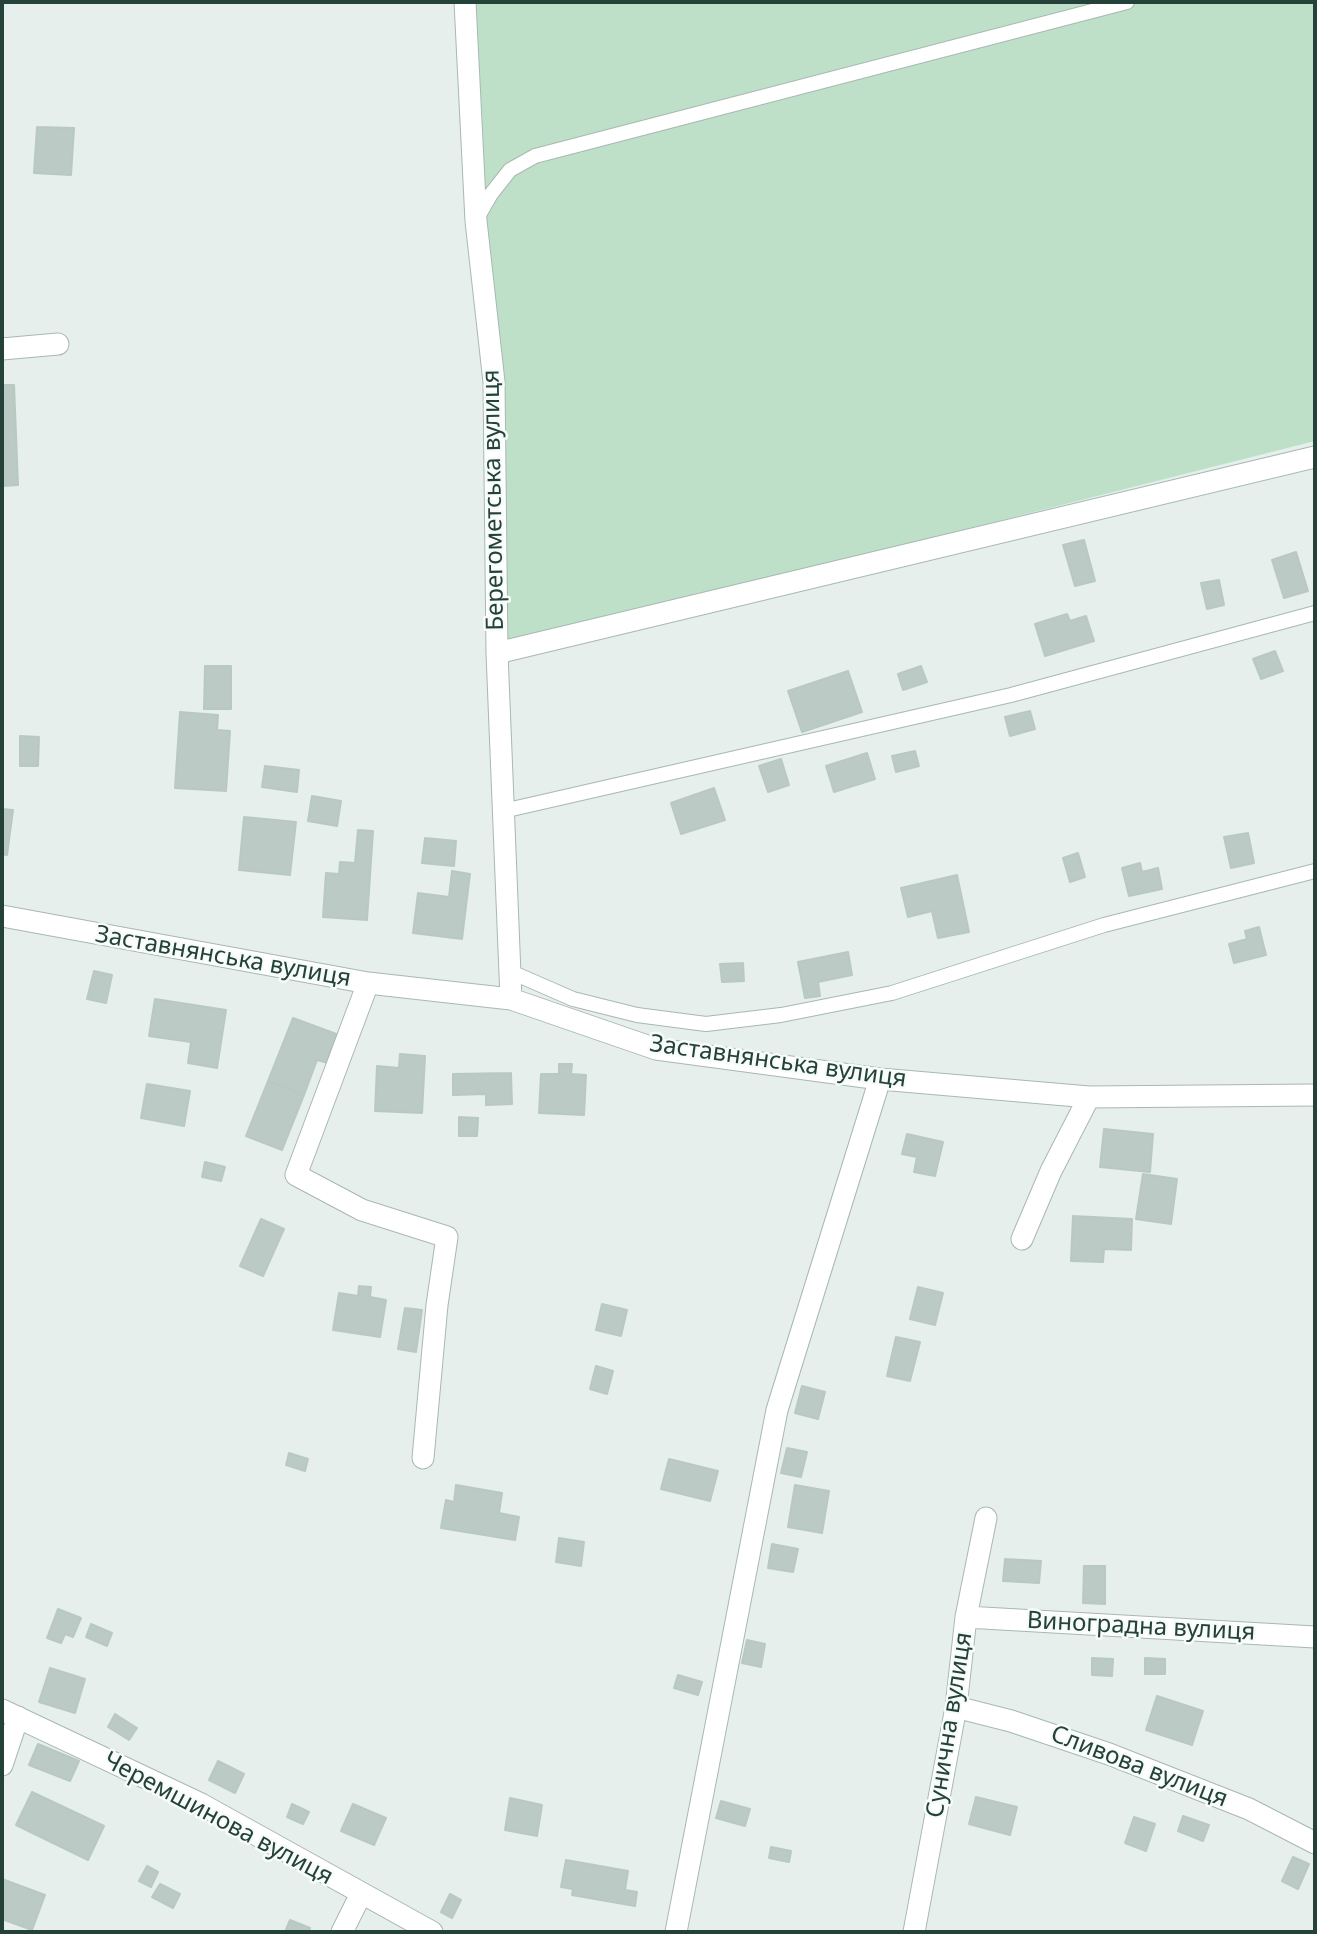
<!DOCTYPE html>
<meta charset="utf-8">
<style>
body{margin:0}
#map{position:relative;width:1317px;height:1934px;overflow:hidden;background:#e6efeb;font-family:"Noto Sans",sans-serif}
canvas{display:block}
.frame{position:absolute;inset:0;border:4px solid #24423a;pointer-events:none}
</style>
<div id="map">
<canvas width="1317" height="1934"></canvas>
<div class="frame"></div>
</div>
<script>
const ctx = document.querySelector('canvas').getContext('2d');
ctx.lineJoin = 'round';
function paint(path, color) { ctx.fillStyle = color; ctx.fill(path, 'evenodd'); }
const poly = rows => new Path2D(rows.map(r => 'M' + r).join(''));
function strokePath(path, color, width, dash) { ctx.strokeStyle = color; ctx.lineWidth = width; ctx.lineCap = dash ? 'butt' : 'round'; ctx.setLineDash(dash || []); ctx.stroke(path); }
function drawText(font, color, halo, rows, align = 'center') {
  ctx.font = font + ' "Noto Sans",sans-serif'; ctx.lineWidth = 5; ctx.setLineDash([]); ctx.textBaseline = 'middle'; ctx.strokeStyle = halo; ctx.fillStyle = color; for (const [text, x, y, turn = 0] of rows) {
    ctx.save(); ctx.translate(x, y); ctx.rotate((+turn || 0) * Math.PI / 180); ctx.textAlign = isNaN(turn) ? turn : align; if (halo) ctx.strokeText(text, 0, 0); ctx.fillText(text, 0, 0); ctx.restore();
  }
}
const green = poly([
 [471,2,1315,2,1315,441,500,647]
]);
const building = poly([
 [37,127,74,128,71,175,34,173,37,127],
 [2,385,14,385,18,485,2,486,2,385],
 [1084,540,1095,581,1075,586,1063,545,1084,540],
 [1296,552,1308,591,1284,598,1272,560,1296,552],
 [1219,580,1224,605,1207,609,1201,583,1219,580],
 [1067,614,1070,621,1086,616,1094,641,1045,656,1035,624,1067,614],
 [1275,651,1283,671,1261,679,1253,659,1275,651],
 [205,666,231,666,231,709,204,709,205,666],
 [921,666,927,682,903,690,898,674,921,666],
 [848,671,862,712,802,732,788,691,848,671],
 [1030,711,1035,729,1010,736,1005,717,1030,711],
 [180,712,218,715,217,730,230,731,226,791,175,788,180,712],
 [20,736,39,737,38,766,20,766,20,736],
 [915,751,919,766,896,772,892,756,915,751],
 [867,753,875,779,834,792,826,766,867,753],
 [781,759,789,785,768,792,759,766,781,759],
 [265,766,299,770,297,792,262,787,265,766],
 [714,788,725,820,681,834,671,803,714,788],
 [312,796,341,801,337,826,308,821,312,796],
 [2,809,13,810,7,855,2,854,2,809],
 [244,817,296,822,290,875,239,870,244,817],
 [358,830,373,831,367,920,323,917,326,873,339,874,340,862,355,863,358,830],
 [1248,833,1254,863,1231,868,1224,837,1248,833],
 [425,838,456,841,454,866,422,863,425,838],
 [1078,853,1085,877,1070,882,1063,858,1078,853],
 [1140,863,1142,872,1158,868,1162,889,1129,896,1122,868,1140,863],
 [452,871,470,874,462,939,413,933,418,893,449,897,452,871],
 [957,875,969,932,938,938,932,911,908,917,901,888,957,875],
 [1259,927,1266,955,1234,963,1229,944,1247,939,1245,931,1259,927],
 [848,952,852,975,818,982,820,996,805,998,798,962,848,952],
 [743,963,744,981,722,982,720,964,743,963],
 [94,971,112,975,106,1003,87,999,94,971],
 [155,999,226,1010,217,1068,188,1063,191,1042,149,1036,155,999],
 [293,1018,339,1035,328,1063,317,1060,304,1095,268,1081,293,1018],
 [400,1054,425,1056,422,1113,375,1111,377,1066,399,1068,400,1054],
 [559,1064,572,1064,571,1074,586,1075,584,1115,539,1113,541,1074,559,1074,559,1064],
 [511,1073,512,1104,486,1105,486,1094,453,1095,453,1074,511,1073],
 [268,1081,304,1095,282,1150,246,1136,268,1081],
 [147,1084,190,1091,184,1126,141,1118,147,1084],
 [459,1117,478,1118,477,1136,459,1136,459,1117],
 [1104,1129,1153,1134,1150,1172,1100,1167,1104,1129],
 [907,1134,943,1142,935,1176,914,1172,917,1157,902,1154,907,1134],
 [205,1162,225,1167,221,1181,202,1177,205,1162],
 [1143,1174,1177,1179,1171,1224,1136,1219,1143,1174],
 [1073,1216,1132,1219,1131,1250,1104,1249,1103,1262,1071,1261,1073,1216],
 [261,1219,284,1229,263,1276,240,1266,261,1219],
 [359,1286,371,1287,370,1297,386,1300,380,1337,333,1330,339,1293,358,1296,359,1286],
 [918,1287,943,1293,935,1325,910,1319,918,1287],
 [602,1304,627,1310,621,1336,596,1330,602,1304],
 [405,1308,422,1310,416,1352,398,1349,405,1308],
 [896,1337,920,1342,910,1381,887,1376,896,1337],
 [596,1366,613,1371,607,1394,590,1389,596,1366],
 [802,1386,825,1392,818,1419,795,1413,802,1386],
 [787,1448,807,1452,801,1477,781,1473,787,1448],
 [289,1453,308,1459,305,1471,286,1465,289,1453],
 [669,1459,718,1471,710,1501,661,1489,669,1459],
 [456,1485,502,1493,499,1513,519,1517,515,1540,441,1528,446,1500,454,1502,456,1485],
 [795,1485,829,1491,822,1533,788,1527,795,1485],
 [559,1538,584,1542,581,1566,556,1562,559,1538],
 [772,1544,798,1549,793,1572,768,1568,772,1544],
 [1005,1559,1041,1561,1039,1583,1003,1581,1005,1559],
 [1084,1566,1105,1566,1105,1604,1083,1603,1084,1566],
 [58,1609,81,1618,73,1637,65,1634,61,1643,47,1638,58,1609],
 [91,1624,112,1633,107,1646,86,1637,91,1624],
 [747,1640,765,1644,761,1667,742,1663,747,1640],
 [1092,1658,1113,1659,1112,1676,1092,1675,1092,1658],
 [1145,1658,1165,1659,1165,1674,1145,1674,1145,1658],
 [50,1668,85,1679,75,1713,39,1702,50,1668],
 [678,1675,702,1682,698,1695,674,1688,678,1675],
 [1157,1696,1203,1711,1192,1745,1146,1730,1157,1696],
 [115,1714,137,1728,129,1740,108,1727,115,1714],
 [38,1744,79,1761,70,1781,29,1765,38,1744],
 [218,1761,244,1774,235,1793,209,1780,218,1761],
 [32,1792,104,1826,88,1860,16,1825,32,1792],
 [976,1797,1017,1807,1010,1835,969,1824,976,1797],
 [510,1798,542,1805,537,1836,505,1830,510,1798],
 [721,1801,750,1809,745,1826,716,1818,721,1801],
 [292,1804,309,1812,303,1824,287,1817,292,1804],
 [353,1804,386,1818,374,1845,341,1831,353,1804],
 [1183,1816,1209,1825,1203,1841,1178,1831,1183,1816],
 [1134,1817,1155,1824,1146,1851,1125,1843,1134,1817],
 [771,1847,791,1851,789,1862,769,1858,771,1847],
 [1293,1857,1309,1864,1298,1889,1282,1881,1293,1857],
 [566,1860,628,1871,625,1890,637,1892,635,1906,572,1895,573,1889,561,1887,566,1860],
 [147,1866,158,1872,151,1887,139,1881,147,1866],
 [2,1879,45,1895,32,1930,2,1919,2,1879],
 [160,1884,180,1894,173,1908,152,1897,160,1884],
 [450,1894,461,1900,452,1918,441,1912,450,1894],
 [290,1920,310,1928,308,1932,285,1932,290,1920]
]);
const service = poly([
 [476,220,491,194,510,170,535,156,1127,2],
 [503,811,1011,695,1315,613],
 [511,972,573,999,637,1015,706,1024,781,1015,892,993,1104,925,1315,871]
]);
const minor = poly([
 [465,2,476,221,494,382,497,653,511,999],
 [2,349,58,344],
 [497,653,1315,457],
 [2,916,368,983,511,999,656,1049,880,1079,1089,1097,1315,1095],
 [368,983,296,1175,362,1210,447,1237,437,1305,423,1458],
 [1022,1239,1051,1171,1089,1097],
 [966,1617,1315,1637],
 [956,1707,1011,1721,1109,1754,1249,1809,1315,1843],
 [2,1710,201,1804,432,1932],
 [2,1765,18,1717],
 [342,1932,361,1894],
 [676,1932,777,1410,880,1079],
 [914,1932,956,1707,966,1617,986,1518]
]);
const streetNames = [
 ["Берегометська вулиця",494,500,-91],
 ["Заставнянська вулиця",223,957,10],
 ["Заставнянська вулиця",778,1062,8],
 ["Виноградна вулиця",1141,1627,3],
 ["Сунична вулиця",950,1725,-81],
 ["Сливова вулиця",1139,1767,21],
 ["Черемшинова вулиця",218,1819,28]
];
paint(green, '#bfe0c8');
paint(building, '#bbcac4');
strokePath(building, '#b8c9c2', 2);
strokePath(service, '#a8b8b2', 16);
strokePath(minor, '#a8b8b2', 23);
strokePath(service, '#fff', 14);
strokePath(minor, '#fff', 21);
drawText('24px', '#24423a', '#f7fbf9', streetNames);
</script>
